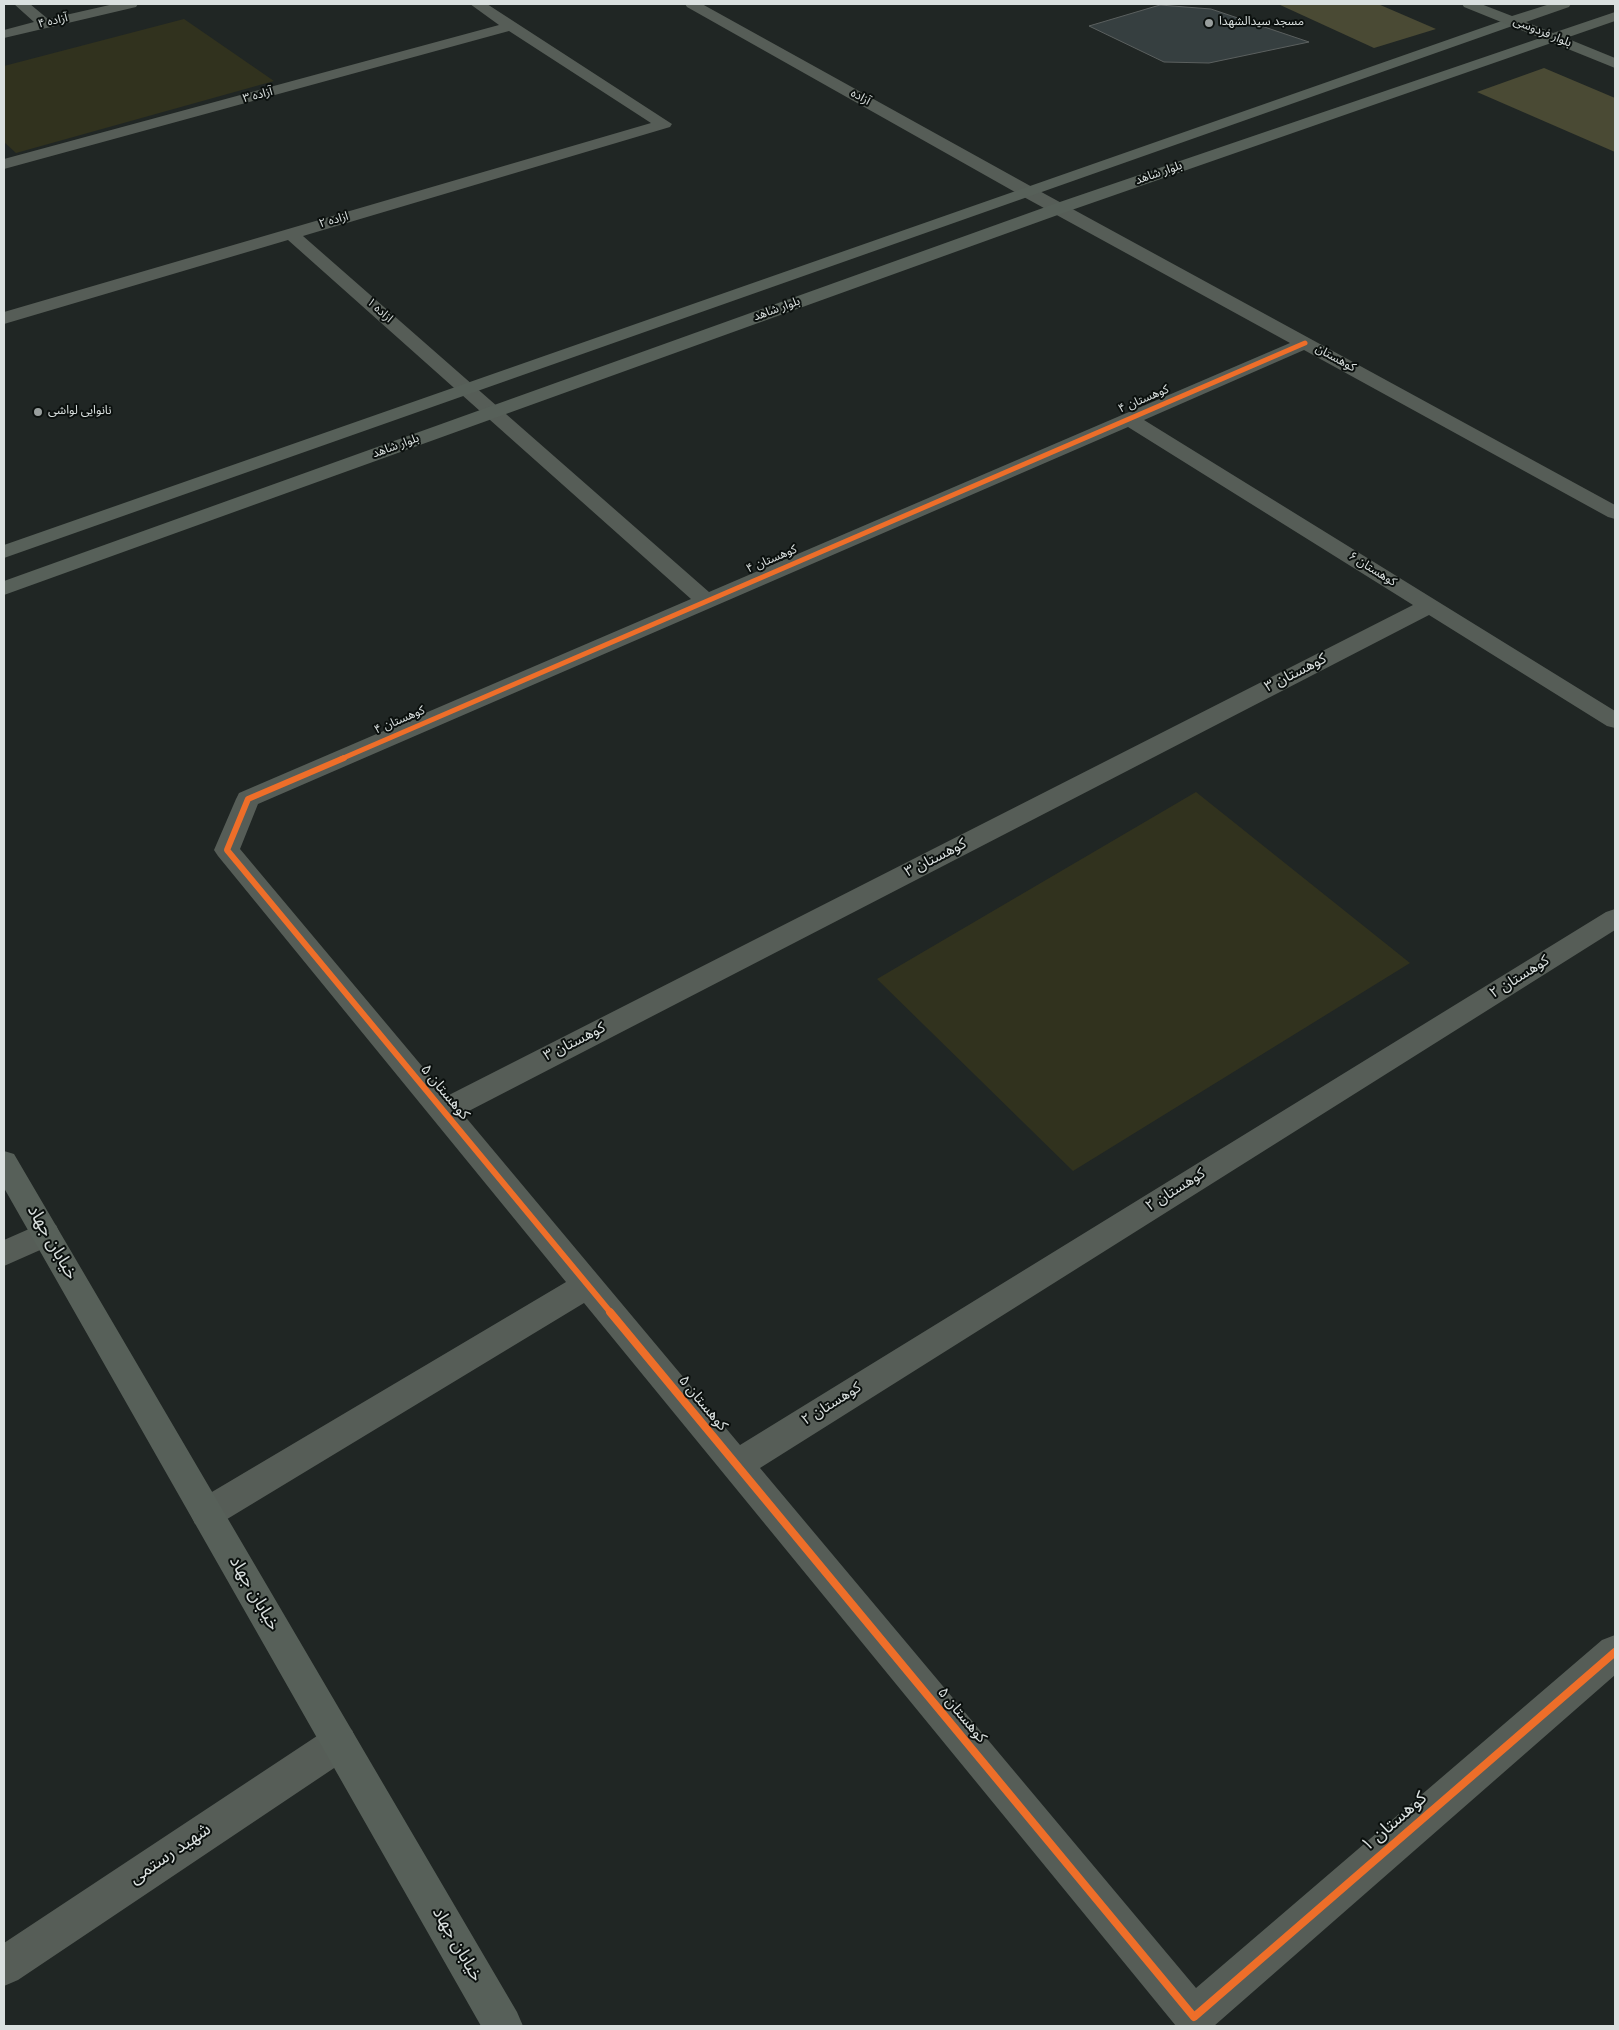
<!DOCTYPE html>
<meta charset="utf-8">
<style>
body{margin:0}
#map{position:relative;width:1619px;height:2030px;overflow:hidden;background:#202624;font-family:Overpass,sans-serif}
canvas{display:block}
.frame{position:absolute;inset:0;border:5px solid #dae0df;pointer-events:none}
</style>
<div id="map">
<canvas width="1619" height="2030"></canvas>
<div class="frame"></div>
</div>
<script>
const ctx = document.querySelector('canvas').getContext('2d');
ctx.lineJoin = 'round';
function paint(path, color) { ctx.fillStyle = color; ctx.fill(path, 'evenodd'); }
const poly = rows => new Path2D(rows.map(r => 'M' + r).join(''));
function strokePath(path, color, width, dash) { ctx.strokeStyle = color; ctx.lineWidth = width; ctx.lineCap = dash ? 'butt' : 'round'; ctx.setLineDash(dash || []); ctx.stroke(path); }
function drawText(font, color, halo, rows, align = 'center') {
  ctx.font = font + ' Overpass,"Noto Sans Arabic",sans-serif'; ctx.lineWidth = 4; ctx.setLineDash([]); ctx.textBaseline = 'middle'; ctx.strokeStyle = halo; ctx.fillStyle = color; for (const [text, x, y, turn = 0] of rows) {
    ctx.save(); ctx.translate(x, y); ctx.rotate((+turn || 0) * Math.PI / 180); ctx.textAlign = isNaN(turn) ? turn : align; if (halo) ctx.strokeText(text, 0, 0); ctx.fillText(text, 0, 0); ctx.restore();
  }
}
const green = poly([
 [184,19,274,81,16,153,4,142,4,66],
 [1196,792,1410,963,1073,1171,877,979]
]);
const forest = poly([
 [1278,4,1378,4,1436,29,1374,48],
 [1544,68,1615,98,1615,152,1477,92]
]);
const building = poly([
 [1160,5,1211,9,1309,42,1209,63,1164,62,1089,26,1160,5]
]);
const street = poly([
 [14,4,30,4,48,19,114,4,138,4,136,7,4,38,4,30,34,22,14,4],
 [470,4,487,4,672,124,670,127,303,236,709,592,1290,343,1022,196,687,7,685,4,702,4,1034,188,1615,505,1615,519,1608,517,1304,350,1144,420,1615,711,1615,728,1607,726,1429,615,463,1114,740,1445,1606,912,1615,909,1615,930,760,1468,1196,1988,1602,1640,1615,1635,1615,1675,1214,2026,1176,2026,584,1303,219,1524,207,1528,195,1524,190,1513,195,1502,566,1282,218,856,214,850,236,799,239,793,691,599,288,240,4,324,4,312,651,123,509,31,4,169,4,159,499,25,470,4],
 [1128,427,1413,605,447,1096,240,849,258,804,1128,427],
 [45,1222,56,1225,60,1234,56,1243,4,1266,4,1240,45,1222],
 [339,1725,352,1730,357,1743,352,1756,18,1980,4,1986,4,1943,326,1730,339,1725]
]);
const secondary = poly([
 [1513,17,1520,21,1518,24,4,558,4,545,1513,17],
 [1552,34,1559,38,1557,41,1066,212,4,595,4,581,1054,204,1552,34],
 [4,1151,14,1154,517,2012,523,2026,481,2026,4,1188,4,1151]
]);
const primary = poly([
 [1462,4,1481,4,1512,16,1550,4,1571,4,1569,7,1526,22,1553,33,1615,12,1615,21,1566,38,1615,58,1615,68,1464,7,1462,4]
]);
const cyclewayFar2 = poly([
 [341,759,1305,343]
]);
const cyclewayFar1 = poly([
 [344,758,248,799,227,850,611,1313]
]);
const cycleway = poly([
 [610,1312,1194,2017,1615,1652]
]);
const markers = [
 [1209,23,5,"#999f9e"],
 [38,412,5,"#999f9e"]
];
const farStreetnames = [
 ["آزاده ۴",53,22,-13],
 ["بلوار فردوسی",1542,33,22],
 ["آزاده ۳",258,96,-15],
 ["آزاده",860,98,29],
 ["بلوار شاهد",1159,174,-19],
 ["ازاده ۲",334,221,-16],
 ["بلوار شاهد",777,310,-20],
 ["ازاده ۱",379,311,42],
 ["کوهستان",1335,359,29],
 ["کوهستان ۴",1144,400,-23],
 ["بلوار شاهد",396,447,-20],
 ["کوهستان ۴",772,560,-23],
 ["کوهستان ۶",1372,570,32],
 ["کوهستان ۴",400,721,-23]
];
const farPoinames = [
 ["مسجد سیدالشهدا",1219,23],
 ["نانوایی لواشی",48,412]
];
const streetNames = [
 ["کوهستان ۳",1296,674,-27],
 ["کوهستان ۳",936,859,-27],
 ["کوهستان ۲",1520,978,-32],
 ["کوهستان ۳",575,1043,-27],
 ["کوهستان ۵",444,1093,50],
 ["کوهستان ۲",1176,1191,-32],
 ["کوهستان ۵",702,1404,50],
 ["کوهستان ۲",832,1405,-32],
 ["کوهستان ۵",961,1716,50]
];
const nearStreetnames = [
 ["خیابان جهاد",51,1243,60],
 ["خیابان جهاد",253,1594,60],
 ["کوهستان ۱",1395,1823,-41],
 ["شهید رستمی",171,1855,-34],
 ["خیابان جهاد",456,1945,60]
];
paint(green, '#31321e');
paint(forest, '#4a4a34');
paint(building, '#363f40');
strokePath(building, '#5b605f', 1);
paint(street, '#565d57');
paint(secondary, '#576059');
paint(primary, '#565e57');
strokePath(cyclewayFar2, '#ee6e29', 5);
strokePath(cyclewayFar1, '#ee6e29', 6);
strokePath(cycleway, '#ee6e29', 8);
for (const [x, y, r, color] of markers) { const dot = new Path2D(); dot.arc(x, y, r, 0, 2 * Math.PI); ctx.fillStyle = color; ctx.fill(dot); strokePath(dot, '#0b100e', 2); }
drawText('12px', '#dae0df', '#0b100e', farStreetnames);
drawText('12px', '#dae0df', '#0b100e', farPoinames, 'left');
drawText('15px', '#dae0df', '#0b100e', streetNames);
drawText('18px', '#dae0df', '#0b100e', nearStreetnames);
</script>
